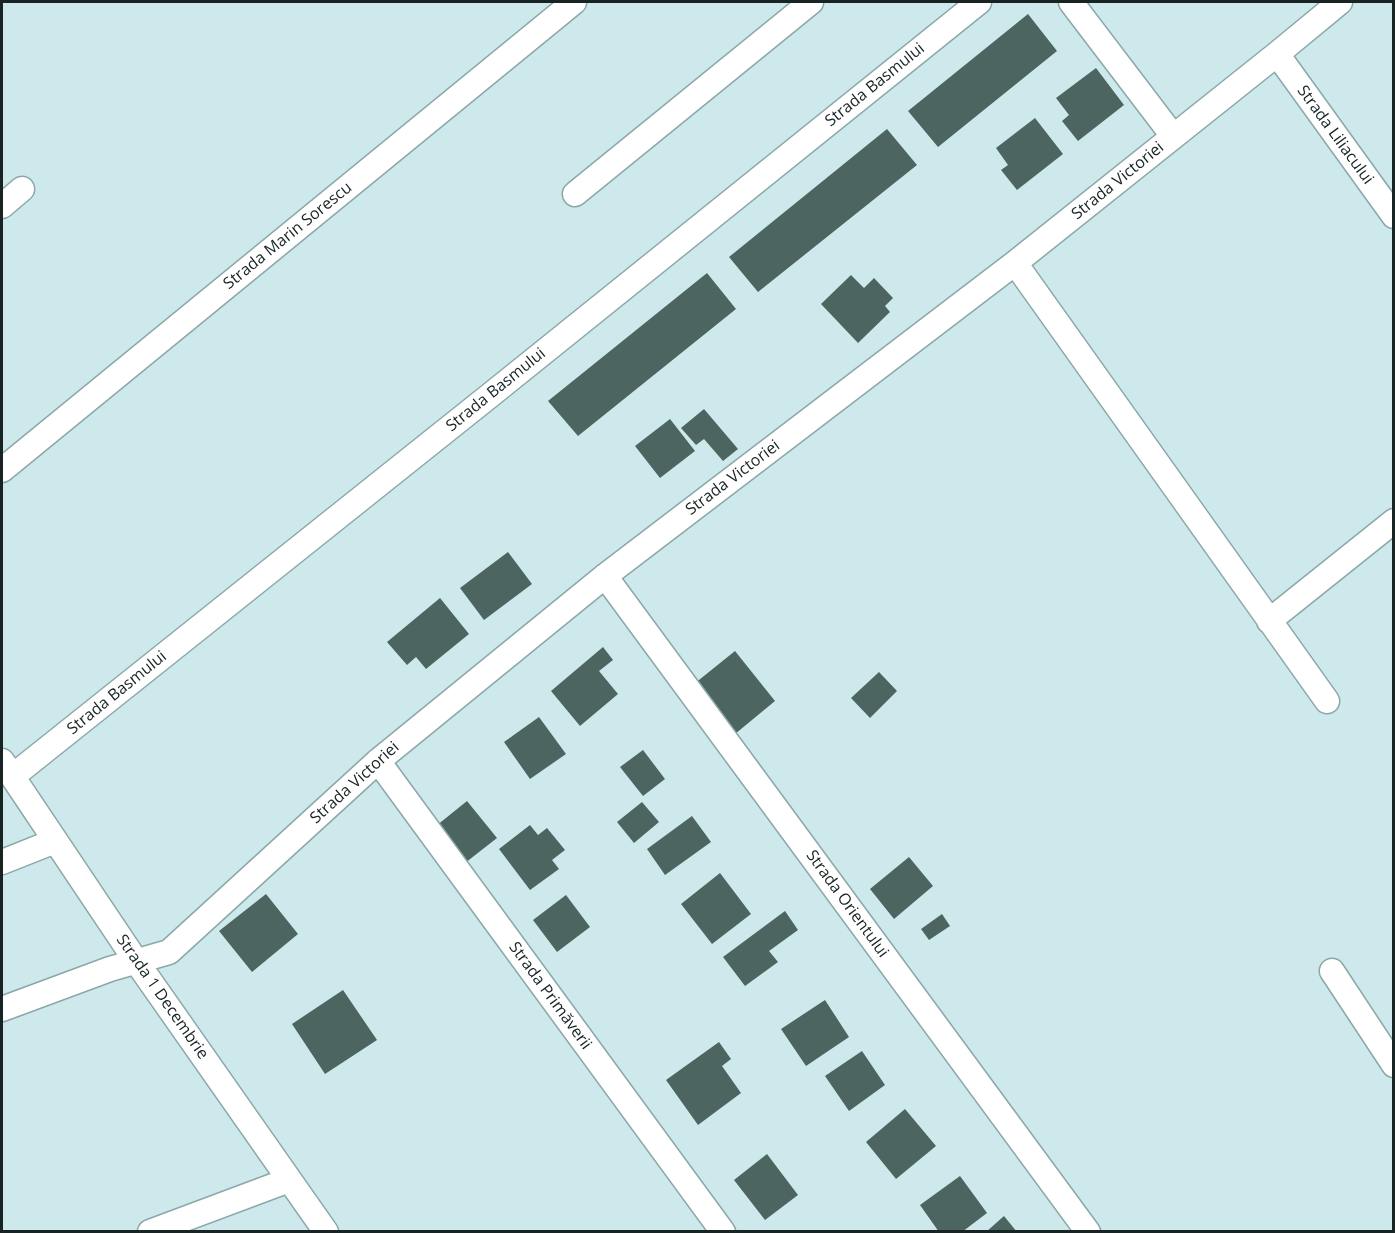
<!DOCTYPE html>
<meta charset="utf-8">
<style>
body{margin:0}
#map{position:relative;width:1395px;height:1233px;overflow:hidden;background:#cde9eb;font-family:"Open Sans",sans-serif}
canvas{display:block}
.frame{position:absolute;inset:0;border:3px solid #182324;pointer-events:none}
</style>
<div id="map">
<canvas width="1395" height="1233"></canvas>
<div class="frame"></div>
</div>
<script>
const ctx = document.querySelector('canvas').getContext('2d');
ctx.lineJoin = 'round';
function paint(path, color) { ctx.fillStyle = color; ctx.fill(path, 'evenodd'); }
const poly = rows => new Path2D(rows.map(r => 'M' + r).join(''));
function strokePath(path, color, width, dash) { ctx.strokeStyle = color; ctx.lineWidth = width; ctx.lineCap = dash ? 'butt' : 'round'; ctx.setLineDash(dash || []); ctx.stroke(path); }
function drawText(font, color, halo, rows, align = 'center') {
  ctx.font = font + ' "Open Sans",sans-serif'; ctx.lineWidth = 6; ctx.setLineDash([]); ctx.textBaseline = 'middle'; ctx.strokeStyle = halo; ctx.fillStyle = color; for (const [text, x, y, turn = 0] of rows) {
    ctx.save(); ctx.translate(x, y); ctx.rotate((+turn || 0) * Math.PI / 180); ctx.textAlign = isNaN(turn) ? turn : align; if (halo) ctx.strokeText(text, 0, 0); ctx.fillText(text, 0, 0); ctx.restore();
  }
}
const building = poly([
 [1028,14,1057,51,938,147,908,111],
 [1096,68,1124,105,1078,141,1062,121,1069,115,1056,98],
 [1035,118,1063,154,1017,190,1001,170,1008,165,996,148],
 [887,129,917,165,758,292,729,257],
 [707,273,736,309,578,436,548,401],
 [851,275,864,288,874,278,893,298,885,306,890,312,858,343,821,304],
 [704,409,738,449,723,461,704,439,696,445,681,428],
 [670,419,695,451,660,478,635,446],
 [508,552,532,584,484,620,460,588],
 [440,598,469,634,426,669,416,657,407,665,387,642],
 [603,647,613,660,599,671,618,694,580,726,551,691],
 [735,651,775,701,735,734,694,684],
 [879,672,897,691,870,718,851,698],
 [539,717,566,754,530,779,504,742],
 [643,750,665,779,643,796,620,767],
 [467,801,497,838,465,863,436,826],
 [642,802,659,822,634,843,617,822],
 [692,816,711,842,665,875,647,849],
 [530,825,538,835,547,828,565,850,552,860,559,869,530,890,499,849],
 [909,857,933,886,894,919,870,889],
 [720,873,751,914,712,944,681,904],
 [266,894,298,934,252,972,219,931],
 [566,895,590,927,557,952,533,920],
 [785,911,798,930,769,951,778,962,745,986,723,957],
 [942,914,950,926,929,940,921,929],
 [343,990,377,1040,325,1074,292,1024],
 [825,1000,849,1037,806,1066,781,1029],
 [719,1042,731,1059,722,1066,741,1093,698,1125,666,1080],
 [862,1051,885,1085,849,1111,825,1076],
 [905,1109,936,1146,896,1179,866,1142],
 [767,1154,798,1195,765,1220,734,1180],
 [960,1176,987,1213,962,1232,939,1232,920,1205],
 [1004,1216,1017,1232,986,1232]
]);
const minor = poly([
 [1071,2,1173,136],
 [1277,54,1394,216],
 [575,194,811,2],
 [2,206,22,189],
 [1015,263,1327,701],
 [2,470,574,2],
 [605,576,1088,1232],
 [1269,621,1394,521],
 [2,761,136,961,326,1232],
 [378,761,723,1232],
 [13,776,493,393,979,2],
 [2,862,55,841],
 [1332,971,1394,1065],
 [2,1009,110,969,169,952,378,761,605,576,1015,263,1277,54,1340,2],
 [150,1232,289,1180]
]);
const streetNames = [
 ["Strada Basmului",875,85,-39],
 ["Strada Liliacului",1335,135,54],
 ["Strada Victoriei",1118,181,-39],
 ["Strada Marin Sorescu",288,236,-39],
 ["Strada Basmului",496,390,-39],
 ["Strada Victoriei",733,478,-37],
 ["Strada Basmului",117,693,-39],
 ["Strada Victoriei",355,783,-42],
 ["Strada Orientului",847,904,54],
 ["Strada Primăverii",550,996,54],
 ["Strada 1 Decembrie",162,997,55]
];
paint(building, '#4d6560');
strokePath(minor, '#8ca7a9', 27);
strokePath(minor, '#fff', 24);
drawText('16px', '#182324', '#fff', streetNames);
</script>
